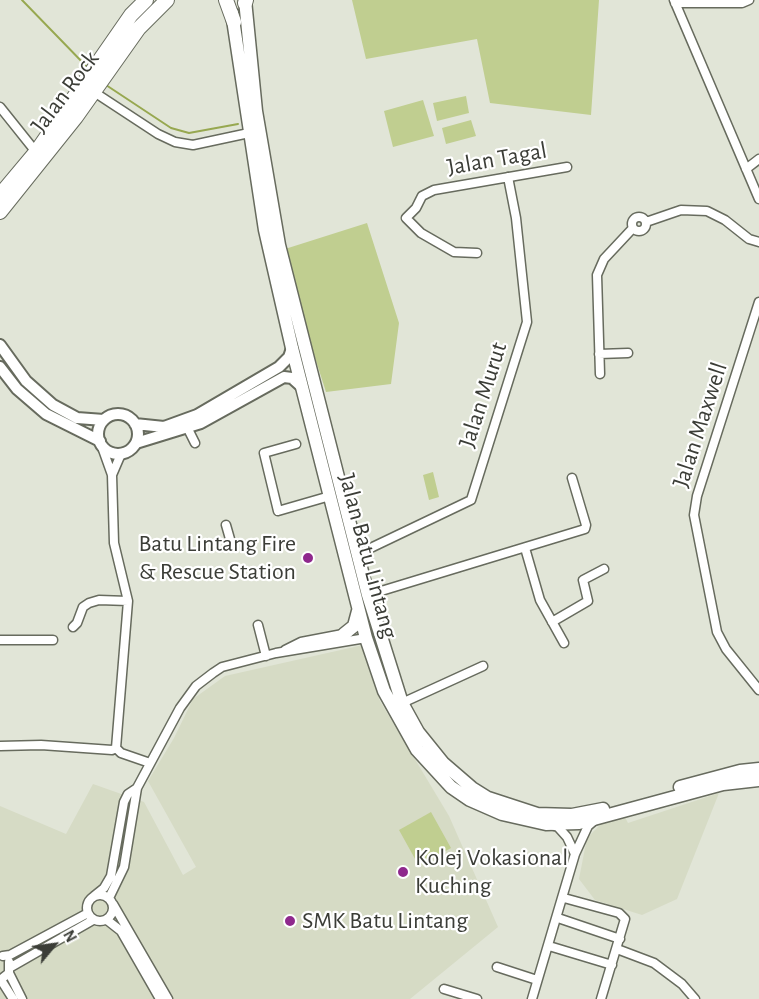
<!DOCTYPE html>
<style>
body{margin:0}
#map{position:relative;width:759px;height:999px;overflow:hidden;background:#e1e5d7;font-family:"Alegreya Sans",sans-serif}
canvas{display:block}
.north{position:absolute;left:24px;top:915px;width:60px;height:60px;-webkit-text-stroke:4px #fff;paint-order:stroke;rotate:61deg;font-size:16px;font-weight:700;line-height:24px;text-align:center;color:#3b3d37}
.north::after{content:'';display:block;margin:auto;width:21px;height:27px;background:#3b3d37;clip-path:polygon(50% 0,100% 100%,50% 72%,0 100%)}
</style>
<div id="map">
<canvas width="759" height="999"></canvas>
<div class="north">N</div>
</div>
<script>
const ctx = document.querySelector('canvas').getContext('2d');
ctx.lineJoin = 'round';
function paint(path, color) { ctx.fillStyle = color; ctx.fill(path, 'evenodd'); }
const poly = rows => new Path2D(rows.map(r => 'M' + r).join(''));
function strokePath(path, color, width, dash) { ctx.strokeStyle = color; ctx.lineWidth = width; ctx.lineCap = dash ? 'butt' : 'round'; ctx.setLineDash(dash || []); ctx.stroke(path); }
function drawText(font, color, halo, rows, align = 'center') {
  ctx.font = font + ' "Alegreya Sans",sans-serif'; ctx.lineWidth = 4.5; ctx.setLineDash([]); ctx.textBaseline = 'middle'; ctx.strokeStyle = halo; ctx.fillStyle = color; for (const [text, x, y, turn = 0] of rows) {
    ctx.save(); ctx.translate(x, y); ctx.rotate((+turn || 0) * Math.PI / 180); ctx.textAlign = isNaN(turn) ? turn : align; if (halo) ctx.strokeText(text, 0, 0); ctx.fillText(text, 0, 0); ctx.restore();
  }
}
const built = poly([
 [363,645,380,701,449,816,498,927,410,999,0,999,0,806,66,834,93,784,144,802,183,875,196,867,148,781,174,738,193,699,225,676],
 [719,793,677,899,642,915,595,900,579,879,587,838,603,822,623,813,628,823]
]);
const green = poly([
 [352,0,599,0,591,115,490,103,477,39,366,59],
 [466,96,469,113,437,121,433,103],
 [423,100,434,136,393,147,384,111],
 [471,120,476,136,446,144,442,128],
 [367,223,399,323,391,384,326,392,295,295,285,249],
 [433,472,439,497,429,500,423,475],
 [431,812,451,848,419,866,399,830]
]);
const stream = poly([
 [22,0,89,69],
 [106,85,171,128,189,133,238,124]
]);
const minor = poly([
 [674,0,759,199],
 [675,3,742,3,749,0],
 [94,92,158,134,175,142,193,145,249,133],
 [0,107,36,152],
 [746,169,759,159],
 '632 224a7 7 0 1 1 14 0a7 7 0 1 1-14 0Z',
 [646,222,681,210,707,211,725,220,749,239,759,242],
 [477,253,454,252,421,233,406,218,416,208,422,196,434,190,567,167],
 [759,302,697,496,694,515,717,632,726,649,759,690],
 [599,354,628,353],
 [600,374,597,275,604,259,633,228],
 [188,429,195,443],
 [296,444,264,453,278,511,330,496],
 [102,447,112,475,114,543,128,601,116,748],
 [112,475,121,454],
 [226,525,232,546],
 [525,548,540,600,564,643],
 [358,554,471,500,527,322,516,218,508,177],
 [368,595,585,529,586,525,572,478],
 [552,622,588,601,583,580,604,569],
 [258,625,266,656],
 [73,627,77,623,83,607,89,603,99,600,128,601],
 [0,640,53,640],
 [285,650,301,642,348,633],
 [402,703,483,666],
 [0,746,41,745,112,750,116,748],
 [116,748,121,753,150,763],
 [137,788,180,708,196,686,213,673,222,667,276,653,366,638],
 [551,825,558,827,567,837,575,854],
 '87 908a13 13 0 1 1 26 0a13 13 0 1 1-26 0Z',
 [94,896,104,888,111,876,124,802,128,794,137,788],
 [109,898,124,867,137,788],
 [564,898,619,913,625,919,601,999],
 [113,904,168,999],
 [558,918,620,939],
 [107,920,121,931,160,999],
 [549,946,612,965],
 [617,949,654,963,682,984,695,999],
 [3,956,10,955,88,913],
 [11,967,93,920],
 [497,967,537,980],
 [9,973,22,999],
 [0,980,9,973,9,962],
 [1,980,13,999],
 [444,989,477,999],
 [532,999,575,854,588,826,595,820]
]);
const tertiary = poly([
 [0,345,26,381,53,405,77,418,104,420],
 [0,367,17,389,46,414,100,441],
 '98 434a20 20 0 1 1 40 0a20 20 0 1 1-40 0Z',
 [135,424,164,427,197,415,279,367,289,357,292,348],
 [136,443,201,423,284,377,292,378,302,387]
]);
const secondary = poly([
 [245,0,256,111,279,245,368,595,402,703,418,732,443,763,472,788,488,798,537,814,572,815,603,809],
 [232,13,265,230,292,348,366,638,384,691,417,750,451,787,470,800,502,814,546,824,579,823,723,784,759,780],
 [344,634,354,626,358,611],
 [680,787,740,771,759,769]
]);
const primary = poly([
 [226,0,234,22],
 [245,3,246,0],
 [0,195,36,152,131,15,146,0],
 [0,212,76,117,139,28,167,0]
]);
const markers = [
 [308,558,6,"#8f288d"],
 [403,872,6,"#8f288d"],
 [290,921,6,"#8f288d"]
];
const streetNames = [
 ["Jalan Rock",65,92,-53],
 ["Jalan Tagal",497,159,-10],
 ["Jalan Murut",483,395,-72],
 ["Jalan Maxwell",700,425,-72],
 ["Jalan Batu Lintang",368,556,75]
];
const poiNames = [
 ["Batu Lintang Fire",296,544,"right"],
 ["& Rescue Station",296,572,"right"],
 ["Kolej Vokasional",415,858],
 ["Kuching",415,886],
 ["SMK Batu Lintang",302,921]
];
paint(built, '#d6dbc5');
paint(green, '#c0ce90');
strokePath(stream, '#97a850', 2);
strokePath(minor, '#676b5e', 11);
strokePath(tertiary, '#676b5e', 14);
strokePath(secondary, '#676b5e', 15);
strokePath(primary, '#676b5e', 16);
strokePath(minor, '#fff', 8);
strokePath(tertiary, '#fff', 10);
strokePath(secondary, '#fff', 12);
strokePath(primary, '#fff', 14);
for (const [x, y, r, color] of markers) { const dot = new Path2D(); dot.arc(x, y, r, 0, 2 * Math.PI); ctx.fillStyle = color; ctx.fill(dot); strokePath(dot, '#fff', 2); }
drawText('24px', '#3b3d37', '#fff', streetNames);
drawText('24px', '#3b3d37', '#fff', poiNames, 'left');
</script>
